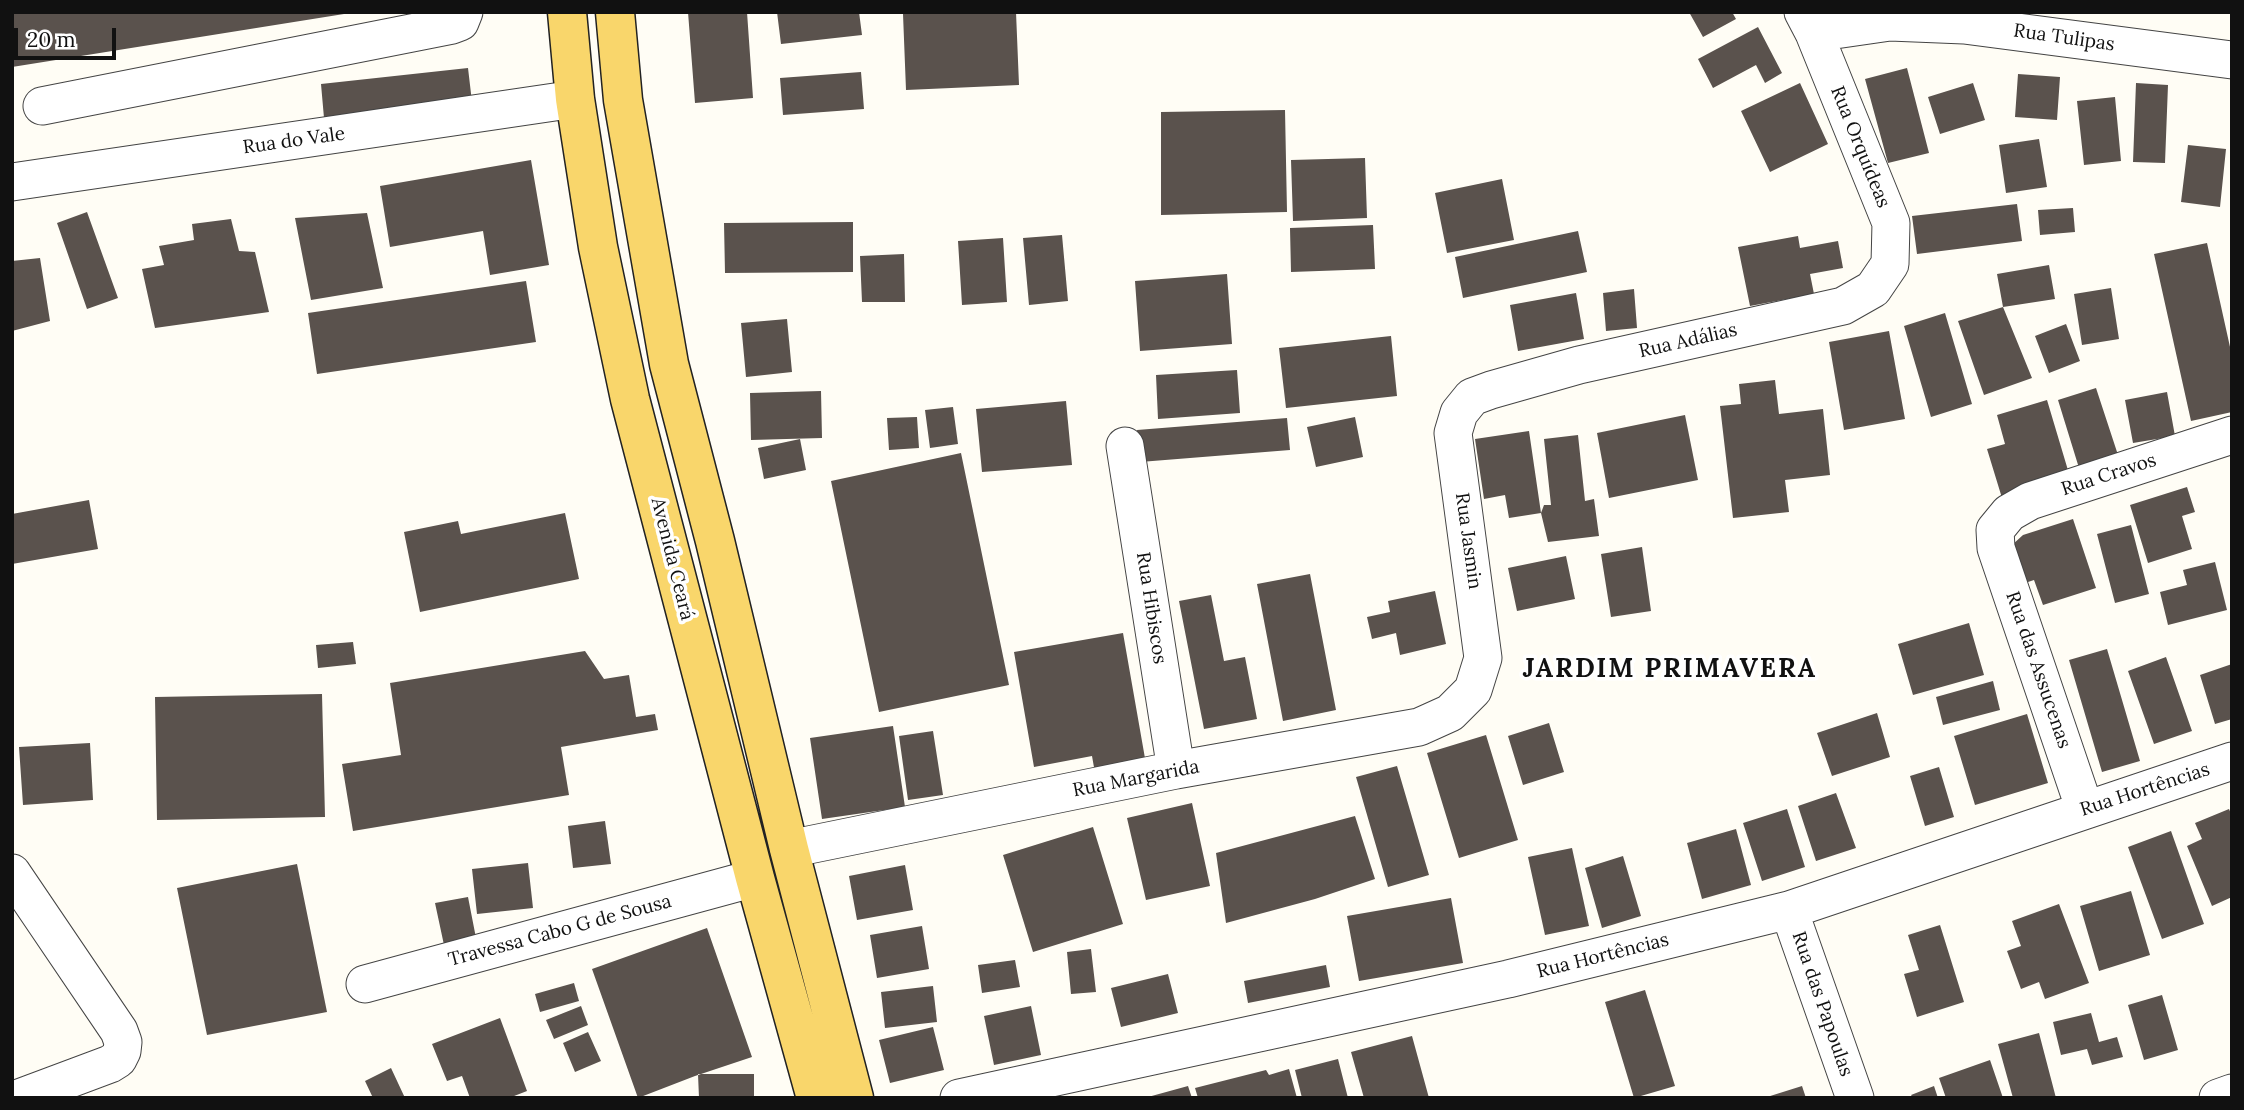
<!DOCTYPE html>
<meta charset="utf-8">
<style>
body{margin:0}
#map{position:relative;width:2244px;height:1110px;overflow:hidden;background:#fffdf5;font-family:Lora,serif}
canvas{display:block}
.frame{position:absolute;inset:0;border:14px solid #111;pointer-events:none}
.scale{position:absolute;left:14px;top:28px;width:102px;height:32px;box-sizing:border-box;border:4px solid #111;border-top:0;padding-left:9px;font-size:21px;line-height:24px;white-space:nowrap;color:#111;-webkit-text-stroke:5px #fff;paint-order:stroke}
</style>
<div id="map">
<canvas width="2244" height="1110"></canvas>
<div class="frame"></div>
<div class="scale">20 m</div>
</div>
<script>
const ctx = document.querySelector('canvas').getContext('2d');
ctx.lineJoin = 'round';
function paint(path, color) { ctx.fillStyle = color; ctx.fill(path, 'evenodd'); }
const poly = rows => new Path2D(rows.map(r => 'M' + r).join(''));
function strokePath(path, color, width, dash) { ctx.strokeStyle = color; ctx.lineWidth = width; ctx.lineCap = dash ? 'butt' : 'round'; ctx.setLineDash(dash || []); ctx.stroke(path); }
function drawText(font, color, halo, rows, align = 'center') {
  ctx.font = font + ' Lora,serif'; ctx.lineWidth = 7; ctx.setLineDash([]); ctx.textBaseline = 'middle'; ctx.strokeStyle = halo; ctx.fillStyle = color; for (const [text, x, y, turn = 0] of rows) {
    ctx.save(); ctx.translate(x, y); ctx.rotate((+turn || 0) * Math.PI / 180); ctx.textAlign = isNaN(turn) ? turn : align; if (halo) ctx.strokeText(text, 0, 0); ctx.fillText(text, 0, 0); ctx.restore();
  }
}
const building = poly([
 [12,12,344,12,344,14,12,67],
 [688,12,747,12,753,98,695,103],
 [777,12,859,12,862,35,781,44],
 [936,12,1016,12,1019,85,906,90,903,14],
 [1689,12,1732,12,1736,19,1703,37],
 [1758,27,1782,73,1765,83,1756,65,1713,88,1698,59],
 [468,68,472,102,324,118,321,84],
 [1907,68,1929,153,1888,163,1865,79],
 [861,72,864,109,783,115,780,78],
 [2018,74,2060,77,2057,120,2015,117],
 [1800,83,1828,144,1770,172,1741,111],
 [1973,83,1985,120,1940,134,1928,97],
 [2136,83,2168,85,2165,163,2133,162],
 [2115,97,2121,161,2084,165,2077,101],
 [1285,110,1287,212,1161,215,1161,112],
 [2039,139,2047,187,2006,193,1999,145],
 [2188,145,2226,149,2220,207,2181,202],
 [1365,158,1367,218,1293,221,1291,160],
 [531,160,549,265,490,275,483,231,390,247,380,186],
 [1502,179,1514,240,1447,253,1435,193],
 [2017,204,2022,241,1917,254,1912,216],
 [2073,208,2075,232,2040,235,2038,210],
 [87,212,118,298,87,309,57,223],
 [367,213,383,288,311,300,295,218],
 [231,219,239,251,255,252,269,312,155,328,142,269,164,265,159,246,194,240,192,224],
 [853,222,853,272,725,273,724,223],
 [1373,225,1375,269,1291,272,1290,228],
 [1578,231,1587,272,1463,298,1455,257],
 [1062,235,1068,301,1029,305,1023,238],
 [1798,236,1800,248,1838,241,1843,268,1810,274,1814,294,1750,306,1738,247],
 [1003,238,1007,302,962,305,958,241],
 [2207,243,2232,356,2232,412,2191,421,2154,254],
 [904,254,905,302,862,302,860,256],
 [40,258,50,321,12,331,12,261],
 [2049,265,2055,299,2003,307,2032,378,1984,395,1958,321,2003,307,1997,274],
 [1227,274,1232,344,1140,351,1135,281],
 [526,281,536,342,317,374,308,313],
 [2111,288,2119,339,2082,345,2074,294],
 [1634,289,1637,328,1606,331,1603,293],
 [1576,293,1584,339,1518,351,1510,305],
 [1945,313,1972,404,1931,417,1904,326],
 [787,319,792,372,746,377,741,323],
 [2066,324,2080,361,2049,373,2035,336],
 [1889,331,1905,419,1844,430,1829,342],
 [1391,336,1397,396,1286,408,1279,348],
 [1237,370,1240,413,1158,419,1156,375],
 [1775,380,1779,414,1823,409,1830,475,1785,480,1789,512,1733,518,1720,406,1741,404,1739,384],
 [2096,388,2118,455,2079,468,2058,400],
 [821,391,822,438,751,440,750,393],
 [2167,392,2175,436,2133,443,2125,400],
 [2047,400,2070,477,2002,498,1987,449,2005,444,1997,415],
 [1066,401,1072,465,982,472,976,409],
 [953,407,958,444,930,448,925,410],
 [1685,415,1698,480,1609,498,1597,433],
 [917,417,919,448,889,450,887,418],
 [1355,417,1363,457,1316,467,1307,427],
 [1287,418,1290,450,1140,462,1137,430],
 [1529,431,1541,513,1509,518,1505,495,1484,499,1475,439],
 [1578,435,1585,501,1594,499,1599,536,1548,542,1541,513,1544,505,1551,505,1544,439],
 [800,439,806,470,764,479,758,448],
 [961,453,1009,685,879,712,831,481],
 [2187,487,2195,512,2182,516,2192,549,2148,563,2130,505],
 [89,500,98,549,12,564,12,514],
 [565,513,579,579,420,612,404,532,458,521,461,534],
 [2073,519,2096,588,2043,605,2034,580,2025,583,2012,545,2023,535],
 [2131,525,2149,594,2115,603,2097,534],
 [1642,547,1651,611,1611,617,1601,554],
 [1566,556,1575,599,1517,611,1508,568],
 [2215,562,2227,610,2168,625,2160,592,2187,585,2183,570],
 [1310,574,1336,710,1283,721,1257,584],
 [1435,591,1446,644,1400,655,1396,633,1372,639,1367,617,1390,612,1388,601],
 [1211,595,1224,661,1245,657,1257,719,1204,729,1179,601],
 [1969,623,1984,675,1913,695,1898,644],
 [1123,633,1146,764,1095,773,1092,756,1034,767,1014,652],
 [353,642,356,664,318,668,316,645],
 [2107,649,2140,761,2102,772,2069,660],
 [585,651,604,679,629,675,636,717,655,714,658,730,561,747,569,795,353,831,342,764,401,755,390,683],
 [2166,657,2192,731,2154,744,2128,671],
 [2232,664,2232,719,2215,724,2200,675],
 [1993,681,2000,710,1943,725,1936,697],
 [322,694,325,817,157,820,155,697],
 [1877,713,1890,757,1832,776,1817,733],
 [2027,714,2048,783,1975,805,1954,736],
 [1549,723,1564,772,1523,785,1508,736],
 [893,726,905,807,822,819,810,738],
 [933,731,943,795,908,800,899,736],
 [1486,735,1518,840,1459,858,1427,753],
 [90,743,93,800,23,805,19,747],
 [1397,766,1429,875,1388,887,1356,777],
 [1939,767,1954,817,1925,826,1910,776],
 [1836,793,1856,848,1816,861,1798,806],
 [1192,803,1210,886,1146,900,1127,818],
 [1787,809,1805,867,1762,881,1743,823],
 [2229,809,2232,816,2232,897,2212,906,2187,846,2202,839,2195,823],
 [1355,816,1375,879,1315,899,1226,923,1216,853],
 [605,821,611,864,573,868,568,826],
 [1093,827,1123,924,1033,952,1003,855],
 [1736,829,1751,885,1702,899,1687,843],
 [2171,831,2204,924,2162,939,2128,847],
 [1572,848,1589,926,1545,935,1528,857],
 [1623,856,1641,916,1602,928,1585,868],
 [528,863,533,908,477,914,472,869],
 [297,864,327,1012,207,1035,177,888],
 [905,865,913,910,857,920,849,876],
 [2131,891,2150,955,2099,971,2080,906],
 [468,897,476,938,444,945,435,903],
 [1451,898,1463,963,1359,981,1347,916],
 [2059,904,2089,983,2045,999,2039,982,2021,989,2007,951,2021,946,2012,921],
 [1940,925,1964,1002,1917,1017,1904,974,1919,970,1908,935],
 [922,926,929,969,877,978,870,935],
 [707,928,752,1057,695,1076,638,1098,592,969],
 [1091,949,1096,992,1071,994,1067,952],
 [1015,960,1020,987,982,993,978,965],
 [1326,965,1330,987,1248,1003,1244,981],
 [1168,974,1178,1013,1121,1027,1111,988],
 [574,983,579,1001,540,1012,535,994],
 [933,986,937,1022,885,1028,881,992],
 [1645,990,1675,1086,1634,1098,1605,1002],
 [2162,995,2178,1050,2144,1060,2128,1005],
 [581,1006,588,1025,554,1039,546,1020],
 [1031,1006,1041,1055,994,1065,984,1016],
 [2091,1013,2099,1042,2117,1037,2123,1057,2092,1065,2087,1049,2061,1055,2053,1022],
 [500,1018,527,1091,509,1098,470,1098,462,1076,447,1081,432,1044],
 [933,1027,944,1070,890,1083,879,1040],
 [588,1032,601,1061,575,1072,563,1043],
 [2039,1033,2056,1098,2013,1098,1998,1044],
 [1412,1036,1429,1098,1364,1098,1351,1052],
 [1338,1059,1348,1098,1302,1098,1295,1070],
 [1990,1060,2003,1098,1946,1098,1939,1078],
 [391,1068,405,1098,373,1098,365,1081],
 [1289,1069,1297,1098,1198,1098,1195,1088,1266,1070,1269,1075],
 [698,1074,754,1074,754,1098,699,1098],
 [1188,1086,1192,1098,1149,1098,1148,1097],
 [1802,1086,1806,1098,1767,1098,1767,1097],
 [1934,1086,1938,1098,1913,1098,1911,1095]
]);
const minor = poly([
 [1814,33,1890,22,1964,25,2232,60],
 [42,106,452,25,460,22,464,12],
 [12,182,575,99],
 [1125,446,1176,770],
 [2085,810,1996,548,1995,530,2009,513,2030,501,2232,435],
 [789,849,1176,770,1419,727,1450,713,1473,690,1483,658,1453,433,1459,413,1472,397,1491,390,1579,365,1843,306,1873,289,1890,264,1891,223,1814,33,1803,12],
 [12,873,119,1031,123,1042,122,1051,118,1059,110,1064,19,1098],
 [1789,910,1855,1098],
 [365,984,755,878],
 [959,1098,1508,979,1789,910,2232,761],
 [2218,1098,2232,1093]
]);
const major = poly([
 [567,12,575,99,598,247,630,399,755,878,816,1098],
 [615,12,623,100,669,364,715,541,789,849,854,1098]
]);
const streetNames = [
 ["Rua Tulipas",2064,38,8],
 ["Rua do Vale",294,141,-8],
 ["Rua Orquídeas",1860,147,68],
 ["Rua Adálias",1688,341,-13],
 ["Rua Cravos",2109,475,-18],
 ["Rua Jasmin",1468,541,82],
 ["Avenida Ceará",672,559,76],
 ["Rua Hibiscos",1151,608,81],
 ["Rua das Assucenas",2038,670,71],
 ["Rua Margarida",1136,779,-11],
 ["Rua Hortências",2145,790,-18],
 ["Travessa Cabo G de Sousa",560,931,-15],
 ["Rua Hortências",1603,956,-14],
 ["Rua das Papoulas",1822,1004,71]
];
const districtNames = [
 ["JARDIM PRIMAVERA",1670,670]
];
paint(building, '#5a524d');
strokePath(minor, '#444', 39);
strokePath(major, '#222', 41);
strokePath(minor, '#fff', 37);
strokePath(major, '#f9d66b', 38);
drawText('19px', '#111', '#fff', streetNames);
ctx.letterSpacing = '2px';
drawText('bold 26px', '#111', '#fff', districtNames);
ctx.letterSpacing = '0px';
</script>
